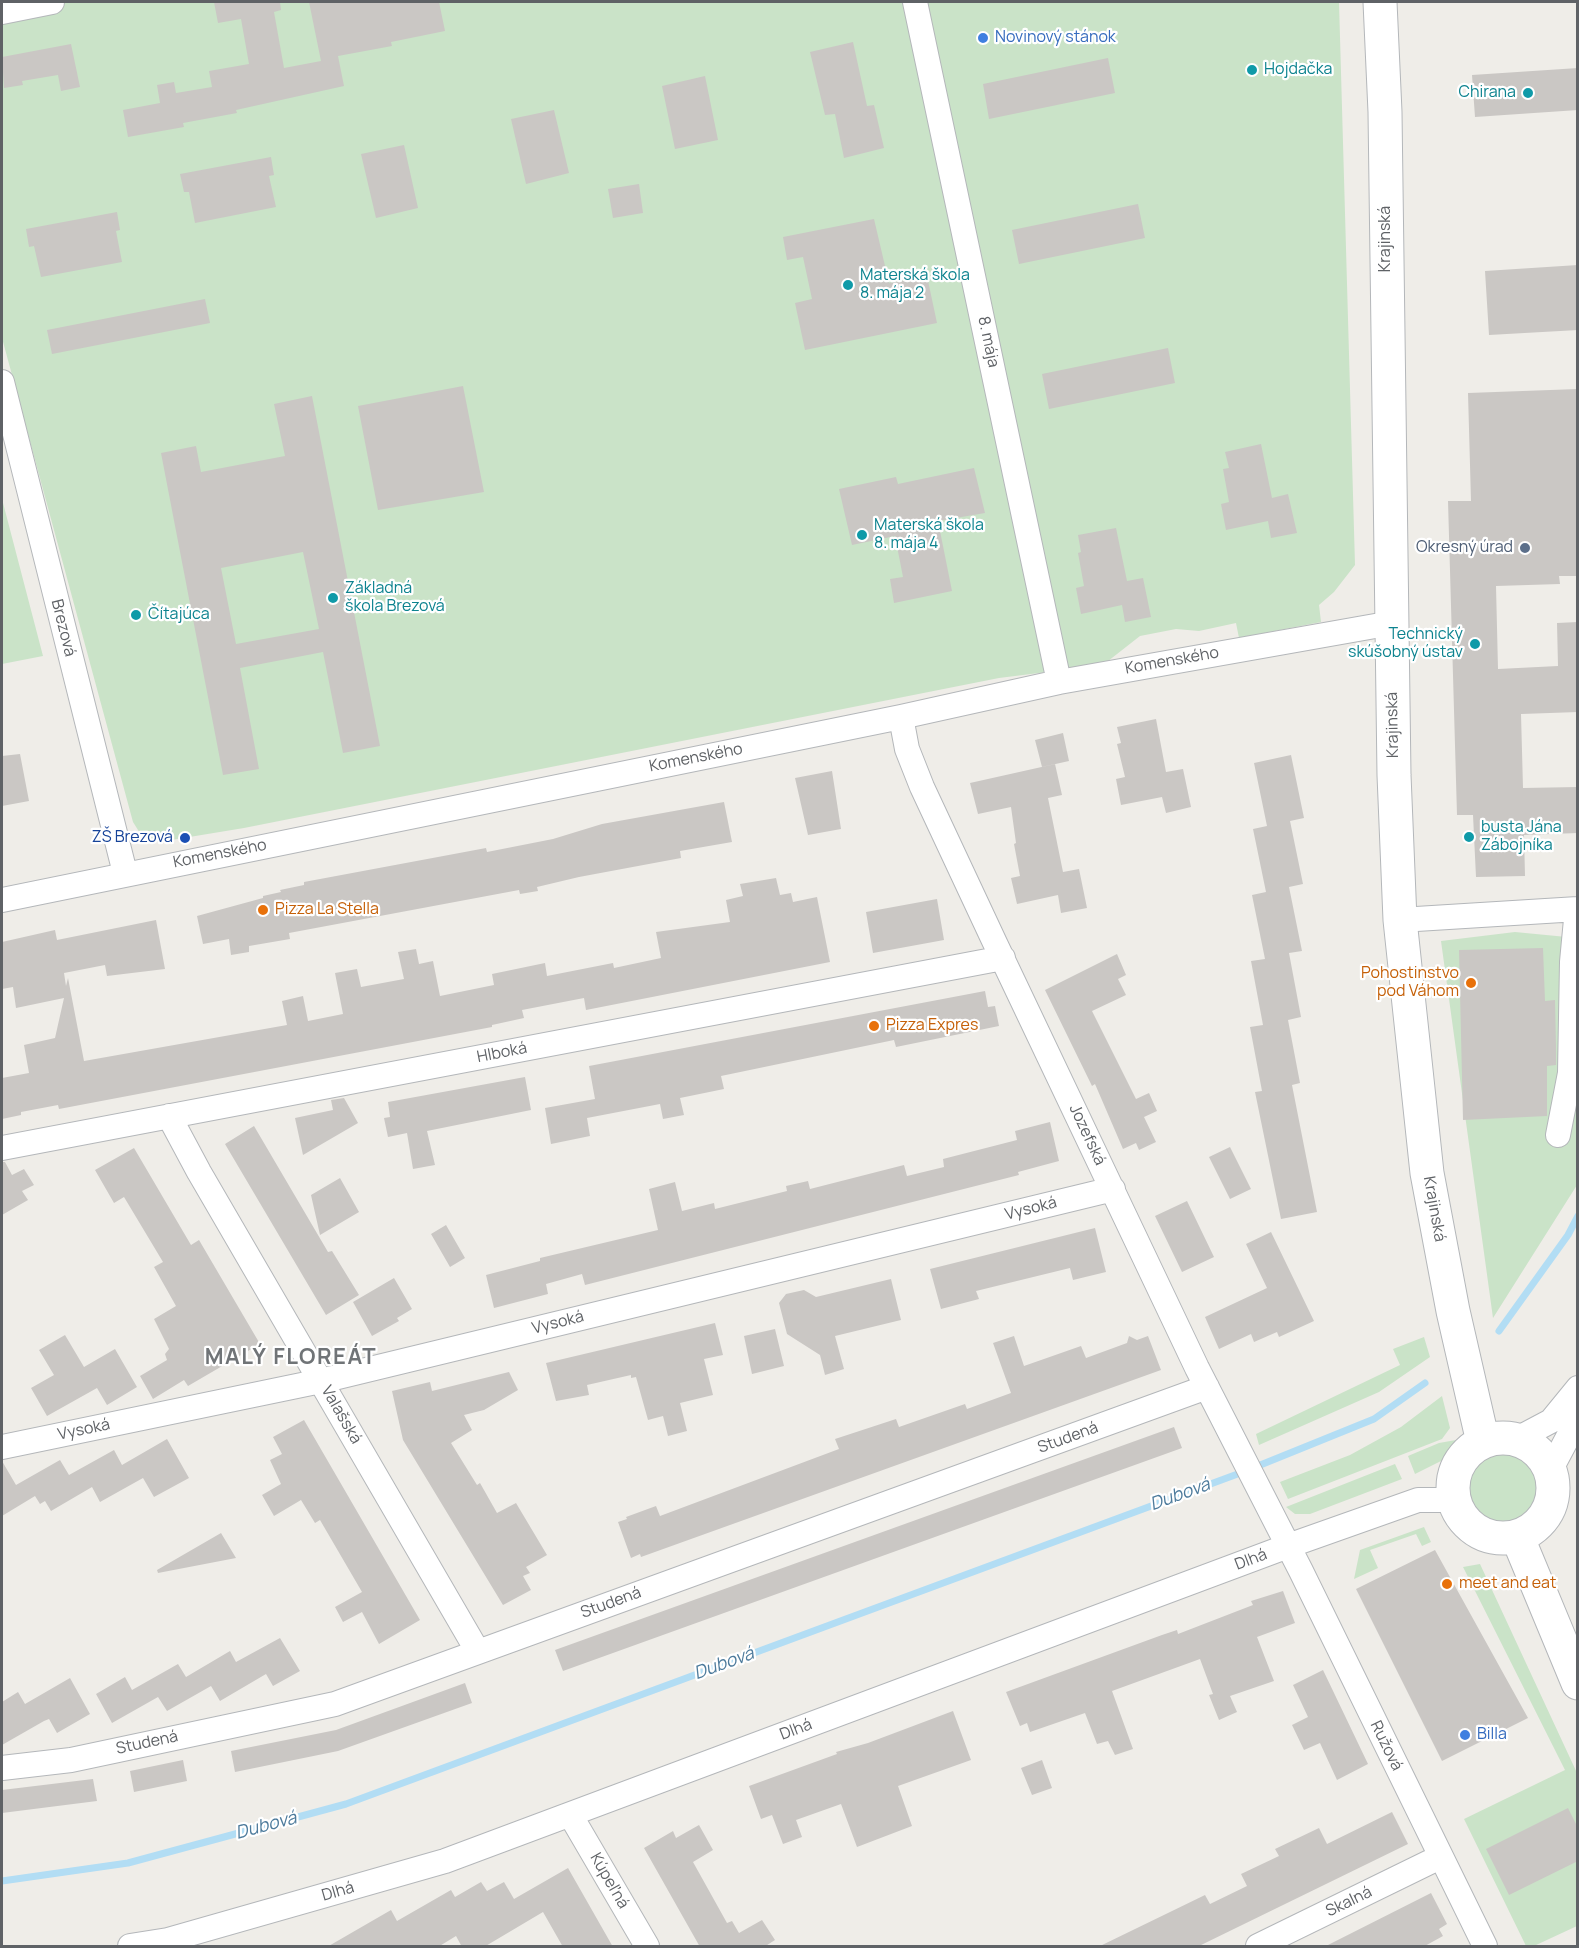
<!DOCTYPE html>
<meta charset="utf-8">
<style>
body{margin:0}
#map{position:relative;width:1579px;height:1948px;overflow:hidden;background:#efede8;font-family:Manrope,sans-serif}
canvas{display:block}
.frame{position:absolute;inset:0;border:3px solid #5f6266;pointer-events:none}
</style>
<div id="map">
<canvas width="1579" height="1948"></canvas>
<div class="frame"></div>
</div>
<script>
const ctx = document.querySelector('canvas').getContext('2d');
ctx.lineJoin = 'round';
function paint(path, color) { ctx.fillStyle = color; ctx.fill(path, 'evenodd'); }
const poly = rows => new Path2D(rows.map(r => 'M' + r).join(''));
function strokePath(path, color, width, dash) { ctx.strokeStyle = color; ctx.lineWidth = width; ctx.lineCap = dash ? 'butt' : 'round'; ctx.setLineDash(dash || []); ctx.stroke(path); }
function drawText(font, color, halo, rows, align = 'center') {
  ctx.font = font + ' Manrope,sans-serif'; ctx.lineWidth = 4.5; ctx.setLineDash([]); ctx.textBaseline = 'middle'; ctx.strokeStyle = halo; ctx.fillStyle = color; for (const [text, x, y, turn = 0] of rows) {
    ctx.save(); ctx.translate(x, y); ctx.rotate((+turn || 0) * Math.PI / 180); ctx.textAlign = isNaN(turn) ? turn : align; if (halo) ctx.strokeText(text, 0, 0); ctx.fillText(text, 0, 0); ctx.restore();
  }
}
const green = poly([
 [2,2,1339,2,1355,565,1334,592,1319,605,1321,622,1239,638,1236,623,1199,631,1176,629,1140,636,1103,665,999,678,244,828,159,842,143,838,133,822,2,338],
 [2,499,43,656,2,664],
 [1515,932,1577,938,1577,1185,1493,1318,1441,941],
 [1424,1337,1430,1357,1379,1392,1259,1445,1256,1434,1400,1365,1393,1349],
 [1442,1396,1450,1428,1442,1439,1288,1499,1280,1482,1350,1455,1401,1427],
 [1456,1440,1453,1449,1443,1460,1415,1474,1408,1456,1439,1443],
 '1468 1488a36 36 0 1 1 72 0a36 36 0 1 1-72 0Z',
 [1395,1464,1402,1479,1310,1514,1295,1514,1286,1507],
 [1424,1527,1431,1542,1422,1546,1416,1534,1370,1550,1378,1568,1354,1579,1360,1550],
 [1480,1564,1577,1773,1577,1926,1534,1946,1526,1946,1464,1819,1565,1770,1463,1567]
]);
const stream = poly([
 [1499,1331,1568,1235,1578,1216],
 [2,1881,128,1863,346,1804,1243,1472,1374,1419,1425,1383]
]);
const building = poly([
 [214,2,280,2,281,10,274,12,284,68,321,61,309,2,439,2,445,31,391,42,392,46,338,56,344,86,236,110,237,113,183,123,184,127,128,137,123,110,160,103,157,85,174,82,176,93,212,87,209,71,249,64,241,19,218,23],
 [853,42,867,106,874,105,884,148,844,158,835,114,825,115,810,52],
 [71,44,80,87,61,91,58,75,22,81,23,85,4,88,2,57],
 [1108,58,1115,93,989,119,983,84],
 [1578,68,1578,110,1475,117,1472,75],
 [705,76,718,140,675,149,662,86],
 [554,110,569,173,526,184,511,119],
 [404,145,418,208,376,218,361,154],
 [271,157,274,175,269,176,276,207,195,223,189,192,184,192,180,174],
 [639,184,643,213,613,218,608,189],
 [1138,204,1145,238,1019,264,1012,230],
 [117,212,120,230,116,231,122,262,41,277,34,246,29,247,26,229],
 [874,219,889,283,927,276,937,323,805,350,795,303,812,299,803,257,787,260,783,237],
 [1578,265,1578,330,1489,335,1485,271],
 [205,299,210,323,52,354,47,330],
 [1168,348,1175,383,1049,409,1042,374],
 [463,386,484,492,378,510,358,406],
 [1578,389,1578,576,1559,576,1560,584,1496,586,1498,669,1558,666,1557,623,1578,622,1578,712,1521,714,1523,788,1578,787,1578,833,1524,835,1525,876,1476,877,1473,815,1457,815,1448,501,1471,501,1468,393],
 [312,396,380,746,343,753,323,652,240,668,259,769,223,775,161,453,196,446,201,472,285,456,274,404],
 [303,552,319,629,236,644,221,568],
 [1261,444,1272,498,1288,494,1297,533,1271,538,1268,521,1226,530,1221,504,1229,502,1223,469,1229,468,1225,452],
 [974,468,985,513,938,521,952,591,894,603,890,579,903,577,895,536,852,545,839,489,896,477,898,484],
 [1116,528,1127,581,1143,578,1151,617,1125,622,1122,605,1081,614,1076,588,1084,586,1078,553,1081,552,1078,535],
 [1156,719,1166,772,1183,769,1191,807,1166,813,1162,797,1121,805,1116,779,1125,777,1117,744,1121,743,1117,727],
 [1063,733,1069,761,1042,767,1035,740],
 [20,754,29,801,2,806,2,756],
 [1291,755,1304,818,1290,821,1303,884,1289,887,1302,951,1289,953,1301,1017,1288,1020,1300,1083,1292,1085,1317,1212,1281,1219,1255,1092,1262,1091,1250,1027,1263,1025,1251,961,1265,959,1252,895,1266,892,1253,829,1267,826,1254,763],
 [1055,764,1062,795,1048,798,1063,872,1079,869,1087,908,1061,913,1058,895,1017,904,1011,878,1020,876,1014,844,1016,843,1011,807,978,814,970,783],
 [832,771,841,829,808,835,795,778],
 [724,802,732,842,680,851,681,858,579,877,537,887,538,891,520,894,519,890,289,933,290,939,249,946,249,952,231,955,229,939,203,944,197,916,263,898,263,896,281,892,280,890,304,885,304,882,454,854,486,848,487,852,553,839,602,824],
 [776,878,780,895,791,893,793,902,817,897,830,962,586,1010,584,998,522,1010,524,1018,492,1025,492,1027,59,1109,58,1105,21,1112,21,1115,2,1119,2,1078,29,1073,24,1045,55,1038,64,998,16,1008,13,987,2,989,2,942,55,930,57,940,156,920,165,969,107,976,105,965,64,973,66,986,68,978,84,1061,287,1025,282,1001,303,996,308,1021,343,1014,335,973,357,969,361,987,404,979,398,952,416,949,419,964,433,961,440,996,494,985,492,974,545,963,547,976,613,963,614,968,661,958,656,932,730,922,726,900,743,896,740,884],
 [937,899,944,940,873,953,866,912],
 [1543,948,1545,1001,1555,1000,1556,1046,1556,1065,1547,1066,1547,1116,1463,1120,1459,950],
 [1117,954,1126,975,1118,979,1126,995,1092,1011,1136,1099,1149,1093,1157,1111,1144,1117,1156,1142,1139,1150,1136,1143,1123,1149,1095,1084,1092,1086,1045,990],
 [985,991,988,1007,995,1006,999,1026,896,1047,894,1040,721,1076,724,1089,680,1098,684,1115,663,1119,660,1104,587,1118,590,1136,551,1144,545,1108,595,1099,589,1066],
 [525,1077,531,1110,427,1131,435,1165,413,1169,407,1133,388,1137,384,1118,390,1117,388,1102],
 [344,1098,358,1123,303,1155,295,1118,333,1110,331,1100],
 [1050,1122,1059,1161,1018,1172,1019,1175,585,1285,582,1274,546,1284,548,1294,494,1308,486,1275,540,1261,540,1258,658,1230,649,1189,675,1182,682,1211,714,1203,715,1209,787,1191,786,1186,808,1181,810,1189,904,1165,907,1176,944,1167,943,1159,1017,1140,1015,1131],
 [254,1126,328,1252,332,1251,359,1295,326,1315,225,1144],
 [1230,1147,1251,1189,1230,1199,1209,1157],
 [134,1148,191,1245,199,1240,260,1344,188,1386,184,1380,153,1399,140,1376,167,1360,165,1354,169,1349,154,1319,176,1306,154,1267,163,1262,124,1197,114,1203,95,1170],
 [2,1162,5,1162,12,1175,24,1169,34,1185,22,1191,28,1200,2,1215],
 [340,1178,359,1212,320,1235,311,1195],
 [1187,1201,1214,1257,1182,1272,1155,1216],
 [446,1225,465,1258,450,1267,431,1234],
 [1095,1228,1106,1272,1073,1280,1070,1268,976,1291,979,1299,941,1309,930,1269],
 [1271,1232,1314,1321,1279,1337,1277,1332,1254,1342,1251,1334,1219,1349,1205,1317,1267,1288,1246,1244],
 [394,1278,412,1309,397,1318,399,1321,372,1336,353,1302],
 [891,1279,901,1320,835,1336,844,1369,825,1375,820,1355,787,1334,779,1303,786,1294,804,1290,816,1297],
 [715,1323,723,1355,704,1359,713,1395,680,1403,687,1431,668,1436,663,1416,648,1420,636,1377,631,1378,631,1375,587,1385,589,1395,556,1401,546,1363],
 [775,1329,784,1366,752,1374,744,1336],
 [65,1335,84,1367,115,1349,137,1387,107,1405,97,1388,47,1416,31,1388,54,1375,39,1350],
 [1014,1336,1024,1366,1081,1346,1086,1358,1127,1343,1129,1336,1137,1340,1148,1336,1161,1370,641,1557,640,1554,631,1558,618,1522,627,1519,626,1517,656,1506,660,1516,839,1449,835,1439,896,1419,899,1427,965,1404,967,1409,1011,1393,993,1343],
 [509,1372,518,1390,484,1410,464,1415,472,1430,451,1443,477,1485,480,1483,497,1513,516,1503,547,1555,526,1567,530,1573,523,1576,531,1590,503,1605,403,1440,392,1391,430,1382,432,1391],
 [304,1420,420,1620,379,1644,362,1612,343,1622,335,1607,362,1592,320,1520,315,1523,301,1500,274,1516,262,1495,281,1484,270,1460,282,1454,273,1437],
 [1174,1427,1182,1448,563,1671,555,1650],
 [167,1439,189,1478,154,1497,143,1478,100,1502,92,1487,51,1511,45,1501,40,1504,35,1496,2,1516,2,1461,16,1485,60,1460,69,1475,114,1450,122,1465],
 [221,1533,236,1558,158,1573,157,1570],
 [1435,1550,1528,1718,1442,1761,1356,1589],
 [1283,1591,1295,1623,1257,1637,1274,1681,1230,1696,1237,1712,1219,1720,1209,1695,1213,1694,1200,1659,1112,1691,1133,1749,1115,1755,1108,1741,1097,1744,1085,1713,1030,1732,1027,1723,1020,1726,1006,1692,1162,1635,1177,1630,1178,1634,1253,1605,1251,1601],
 [280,1638,300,1671,273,1686,266,1674,220,1701,211,1686,167,1711,158,1697,112,1723,96,1694,125,1677,132,1690,178,1664,186,1677,230,1651,236,1662],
 [1323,1670,1368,1764,1337,1780,1320,1743,1304,1750,1292,1725,1308,1717,1293,1685],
 [70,1678,90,1714,57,1733,49,1719,44,1721,2,1745,2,1702,18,1692,25,1704],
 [465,1683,472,1703,338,1751,235,1772,231,1751,336,1730],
 [953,1711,971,1760,898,1786,912,1826,857,1847,841,1804,796,1820,802,1837,783,1844,772,1815,761,1819,749,1786,837,1754,836,1752,868,1743],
 [183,1760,187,1781,134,1792,130,1771],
 [1042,1760,1052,1788,1032,1795,1021,1768],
 [93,1779,97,1801,2,1813,2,1790],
 [1568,1808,1578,1828,1578,1861,1509,1895,1486,1849],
 [1392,1812,1408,1844,1197,1947,1098,1947,1205,1895,1210,1904,1247,1886,1241,1874,1279,1856,1275,1849,1319,1828,1327,1844],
 [699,1825,713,1850,693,1862,727,1923,732,1921,739,1933,762,1920,775,1940,764,1947,700,1947,644,1848,673,1831,676,1838],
 [568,1868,613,1947,563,1947,543,1912,484,1947,462,1947,456,1936,438,1947,327,1947,391,1910,397,1921,451,1890,455,1897,481,1882,487,1891,504,1882,514,1899],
 [1431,1893,1447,1924,1439,1929,1443,1936,1423,1947,1324,1947]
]);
const minor = poly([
 [915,2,1059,682],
 [2,12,52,2],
 [2,382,125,873],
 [901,717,907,749,922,787,995,943,1197,1368,1301,1571,1485,1946],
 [2,900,901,717,1059,682,1392,623],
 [1400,920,1578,909],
 [169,1116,199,1172,478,1652],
 [1558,1135,1570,1073,1572,962,1577,909],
 [2,1148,1003,958],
 [1517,1439,1551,1421,1578,1388],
 [2,1447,321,1381,1113,1189],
 [1550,1471,1578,1418],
 [2,1768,71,1760,335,1704,1207,1387],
 [571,1816,647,1946],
 [130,1946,168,1940,445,1861,1288,1546,1418,1500,1455,1500],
 [1258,1946,1440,1857]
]);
const secondary = poly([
 [1380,2,1385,112,1394,775,1400,920,1427,1173,1453,1311,1483,1442],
 '1453 1488a50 50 0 1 1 100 0a50 50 0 1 1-100 0Z',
 [1517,1536,1578,1683]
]);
const markers = [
 [983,38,6,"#3f7fe0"],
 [1252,70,6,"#0f9aa8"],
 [1528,93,6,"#0f9aa8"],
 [848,285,6,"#0f9aa8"],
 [862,535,6,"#0f9aa8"],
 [1525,548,6,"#5c6f8a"],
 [333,598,6,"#0f9aa8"],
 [136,615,6,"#0f9aa8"],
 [1475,644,6,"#0f9aa8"],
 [1469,837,6,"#0f9aa8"],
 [185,838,6,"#1a4fb4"],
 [263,910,6,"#e8710a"],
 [1471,983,6,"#e8710a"],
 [874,1026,6,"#e8710a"],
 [1447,1584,6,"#e8710a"],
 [1465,1735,6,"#3f7fe0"]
];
const shopNames = [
 ["Novinový stánok",995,38],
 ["Billa",1477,1735]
];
const cultureNames = [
 ["Hojdačka",1264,70],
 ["Chirana",1516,93,"right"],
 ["Materská škola",860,276],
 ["8. mája 2",860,294],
 ["Materská škola",874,526],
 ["8. mája 4",874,544],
 ["Základná",345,589],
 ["škola Brezová",345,607],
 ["Čítajúca",148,615],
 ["Technický",1463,635,"right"],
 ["skúšobný ústav",1463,653,"right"],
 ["busta Jána",1481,828],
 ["Zábojníka",1481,846]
];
const streetNames = [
 ["Krajinská",1386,239,-90],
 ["8. mája",988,342,78],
 ["Brezová",63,628,76],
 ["Komenského",1172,661,-10],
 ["Krajinská",1393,725,-91],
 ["Komenského",696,758,-11],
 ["Komenského",220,854,-11],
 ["Hlboká",502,1053,-11],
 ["Jozefská",1087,1135,65],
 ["Vysoká",1031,1209,-14],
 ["Krajinská",1434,1209,80],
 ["Vysoká",558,1323,-14],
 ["Valašská",341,1415,60],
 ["Vysoká",84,1430,-12],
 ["Studená",1068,1438,-20],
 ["Dlhá",1251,1560,-21],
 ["Studená",611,1603,-20],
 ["Dlhá",796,1730,-21],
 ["Studená",147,1743,-12],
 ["Ružová",1386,1746,64],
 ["Kúpeľná",609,1881,60],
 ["Dlhá",338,1892,-16],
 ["Skalná",1349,1902,-26]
];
const serviceNames = [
 ["Okresný úrad",1513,548]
];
const transitNames = [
 ["ZŠ Brezová",173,838]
];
const foodNames = [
 ["Pizza La Stella",275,910],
 ["Pohostinstvo",1459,974,"right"],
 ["pod Váhom",1459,992,"right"],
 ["Pizza Expres",886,1026],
 ["meet and eat",1459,1584]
];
const waterNames = [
 ["Dubová",1180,1495,-20],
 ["Dubová",724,1664,-20],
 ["Dubová",266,1826,-15]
];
const districtNames = [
 ["MALÝ FLOREÁT",291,1358]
];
paint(green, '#cae3c8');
strokePath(stream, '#b2ddf4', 7);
paint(building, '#cac7c4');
strokePath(minor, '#b4b7ba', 26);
strokePath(secondary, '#b4b7ba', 35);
strokePath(minor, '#fff', 24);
strokePath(secondary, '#fff', 33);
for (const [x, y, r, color] of markers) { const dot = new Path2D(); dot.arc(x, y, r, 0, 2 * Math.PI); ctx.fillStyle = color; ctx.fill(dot); strokePath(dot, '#fff', 2); }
drawText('16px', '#366cbe', '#fff', shopNames, 'left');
drawText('16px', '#0d838f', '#fff', cultureNames, 'left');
drawText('16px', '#5f6266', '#fff', streetNames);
drawText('16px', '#4e5e75', '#fff', serviceNames, 'right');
drawText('16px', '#164399', '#fff', transitNames, 'right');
drawText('16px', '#c56008', '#fff', foodNames, 'left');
drawText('italic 18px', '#4d7b9c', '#fff', waterNames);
ctx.letterSpacing = '1.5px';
drawText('bold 22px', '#707477', '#fff', districtNames);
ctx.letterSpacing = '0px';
</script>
